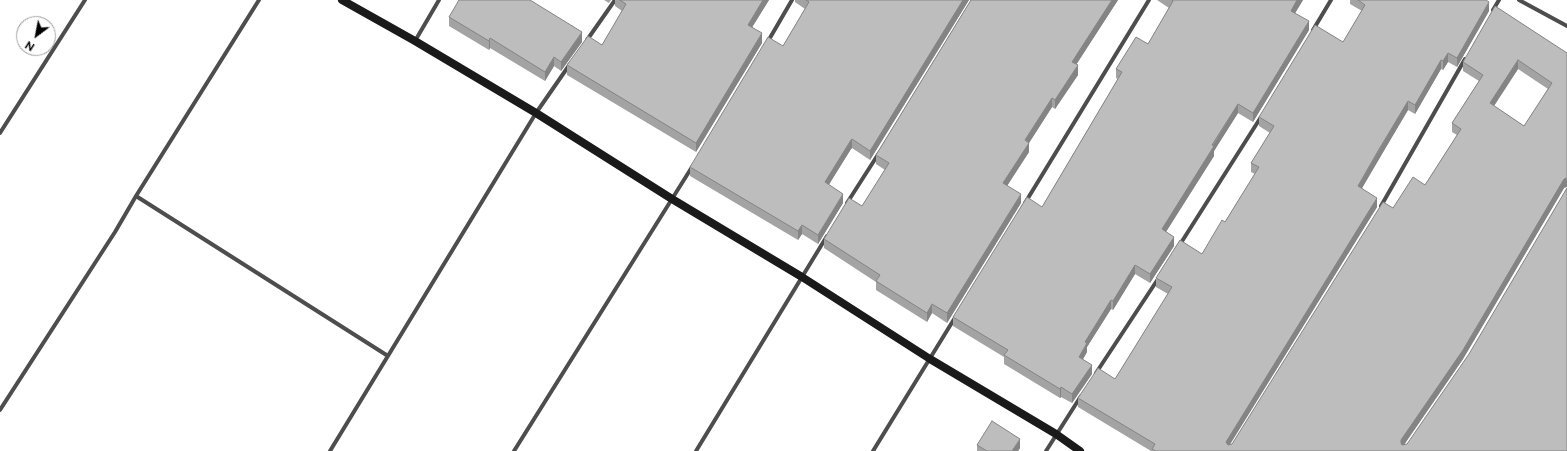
<!DOCTYPE html>
<style>
body{margin:0}
#map{position:relative;width:1567px;height:451px;overflow:hidden;background:#fff;font-family:Raleway,sans-serif}
canvas{display:block}
.north{position:absolute;left:16px;top:16px;width:40px;height:40px;box-sizing:border-box;background:#fff;border:1px solid #999;border-radius:50%;rotate:212deg;font-size:11px;font-weight:700;line-height:16px;text-align:center;color:#000}
.north::after{content:'';display:block;margin:auto;width:14px;height:18px;background:#000;clip-path:polygon(50% 0,100% 100%,50% 72%,0 100%)}
</style>
<div id="map">
<canvas width="1567" height="451"></canvas>
<div class="north">N</div>
</div>
<script>
const ctx = document.querySelector('canvas').getContext('2d');
ctx.lineJoin = 'round';
const poly = rows => new Path2D(rows.map(r => 'M' + r).join(''));
function strokePath(path, color, width, dash) { ctx.strokeStyle = color; ctx.lineWidth = width; ctx.lineCap = dash ? 'butt' : 'round'; ctx.setLineDash(dash || []); ctx.stroke(path); }
function paint(path, color) { ctx.fillStyle = color; ctx.fill(path, 'evenodd'); }
const street = poly([
 [1519,0,1567,26],
 [1493,10,1499,0],
 [1313,30,1331,0],
 [587,40,615,0],
 [415,41,439,0],
 [767,43,792,0],
 [0,133,85,0],
 [136,196,388,356],
 [847,203,879,153],
 [1025,203,1149,0],
 [1381,206,1465,59],
 [1179,246,1261,117],
 [1096,373,1158,279],
 [0,410,115,232,136,196,259,0],
 [330,451,536,113,570,64],
 [514,451,692,167],
 [696,451,827,236],
 [873,451,956,316],
 [1046,451,1081,396]
]);
const secondary = poly([
 [342,0,415,41,536,113,672,199,802,277,930,359,1056,434,1080,451]
]);
const wall = poly([
 [604,0,611,0,609,3],
 [615,0,769,0,752,27,762,43,696,152,567,75,567,65,602,45,622,11,615,6],
 [795,0,969,0,870,160,852,148,851,149,829,184,843,203,818,244,802,234,798,240,690,176,690,167,783,46,805,9,795,2],
 [971,0,1118,0,1076,65,1078,75,1055,109,1052,107,1029,143,1029,152,1007,186,1021,203,947,323,932,313,927,322,876,290,876,282,824,248,824,239,862,206,885,170,876,164,876,155],
 [1157,0,1303,0,1295,13,1309,30,1253,122,1238,113,1214,151,1214,156,1166,232,1174,246,1150,283,1135,274,1113,310,1111,309,1087,347,1087,352,1083,359,1092,374,1072,403,1061,397,1060,398,1004,364,1004,357,953,326,953,317,1042,207,1118,79,1116,78,1116,69,1148,44,1169,8],
 [1350,0,1486,0,1489,11,1457,67,1448,62,1443,70,1441,69,1415,114,1408,110,1378,160,1362,188,1377,207,1229,445,1232,444,1393,208,1425,185,1457,135,1452,132,1452,123,1479,81,1463,71,1463,62,1567,53,1564,188,1463,359,1404,445,1567,451,1151,451,1078,407,1078,398,1115,379,1168,294,1156,287,1156,278,1202,254,1225,222,1255,174,1251,172,1251,163,1270,133,1259,126,1259,117,1343,42,1362,11,1350,4],
 [1518,69,1548,89,1524,126,1494,106],
 [449,17,582,42,561,71,554,66,545,81,490,48,489,50,449,26],
 [977,445,1020,448,1018,451,977,451]
]);
const shadedWall = poly([
 [763,0,769,0,748,34,748,25],
 [963,0,969,0,870,160,870,151],
 [1112,0,1118,0,1072,71,1072,62],
 [1297,0,1303,0,1291,20,1291,11],
 [1489,2,1489,11,1457,67,1457,58],
 [1309,21,1309,30,1253,122,1253,113],
 [582,32,582,42,561,71,561,62],
 [762,33,762,43,696,152,696,143],
 [490,38,490,48,489,50,489,41],
 [1448,53,1448,62,1443,70,1443,61],
 [554,57,554,66,545,81,545,72],
 [1441,60,1441,69,1415,114,1415,105],
 [1518,60,1518,69,1490,112,1490,103],
 [1078,65,1078,75,1055,109,1055,100],
 [1052,98,1052,107,1029,143,1029,152,1003,192,1003,183,1025,140],
 [1408,101,1408,110,1358,195,1358,186],
 [1238,104,1238,113,1214,151,1214,156,1162,238,1162,229],
 [852,139,852,148,851,149,825,191,825,182,851,140],
 [1567,178,1567,187,1564,188,1463,359,1401,449,1401,451,1401,440,1564,179],
 [843,194,843,203,818,244,818,235],
 [1021,194,1021,203,947,323,947,313],
 [1377,198,1377,207,1226,451,1226,442],
 [802,225,802,234,798,240,798,231],
 [1174,237,1174,246,1150,283,1150,274],
 [1135,265,1135,274,1113,310,1113,301],
 [1111,300,1111,309,1087,347,1087,352,1079,366,1079,357,1085,342],
 [932,304,932,313,927,322,927,313],
 [1092,365,1092,374,1072,403,1072,394],
 [1061,387,1061,397,1060,398,1060,389],
 [1020,439,1020,448,1018,451,1012,451]
]);
const building = poly([
 [459,0,530,0,582,32,561,62,554,57,545,72,490,38,489,41,449,17,459,0],
 [620,0,763,0,748,25,762,33,696,143,567,65,588,36,602,45,626,4,620,0],
 [806,0,963,0,870,151,852,139,851,140,825,182,843,194,818,235,802,225,798,231,690,167,768,37,783,46,809,2,806,0],
 [971,0,1112,0,1072,62,1078,65,1055,100,1052,98,1025,140,1029,143,1003,183,1021,194,947,313,932,304,927,313,876,281,880,275,824,239,849,198,862,206,889,163,876,155,971,0],
 [1172,0,1297,0,1291,11,1309,21,1253,113,1238,104,1212,145,1214,146,1162,229,1174,237,1150,274,1135,265,1113,301,1111,300,1085,342,1087,343,1079,357,1092,365,1072,394,1061,387,1060,389,1004,355,1008,350,953,317,1027,197,1042,207,1122,72,1116,69,1136,37,1148,44,1173,1,1172,0],
 [1358,0,1486,0,1489,2,1457,58,1448,53,1443,61,1441,60,1415,105,1408,101,1378,151,1358,186,1377,198,1226,442,1228,445,1232,444,1383,202,1393,208,1413,177,1425,185,1461,129,1452,123,1483,75,1463,62,1495,6,1567,53,1567,178,1564,179,1463,350,1401,440,1401,443,1402,445,1407,444,1469,354,1567,188,1567,451,1156,451,1152,449,1155,444,1078,398,1098,368,1115,379,1172,287,1156,278,1180,240,1202,254,1222,220,1225,222,1259,167,1251,163,1274,126,1259,117,1315,25,1343,42,1365,5,1358,0],
 [1518,60,1552,83,1524,126,1490,103,1518,60],
 [992,421,1020,439,1012,451,987,451,977,445,992,421]
]);
strokePath(street, '#4d4d4d', 4);
strokePath(secondary, '#1a1a1a', 8);
paint(wall, '#a3a3a3');
paint(shadedWall, '#848484');
paint(building, '#bdbdbd');
strokePath(building, '#848484', 1);
</script>
